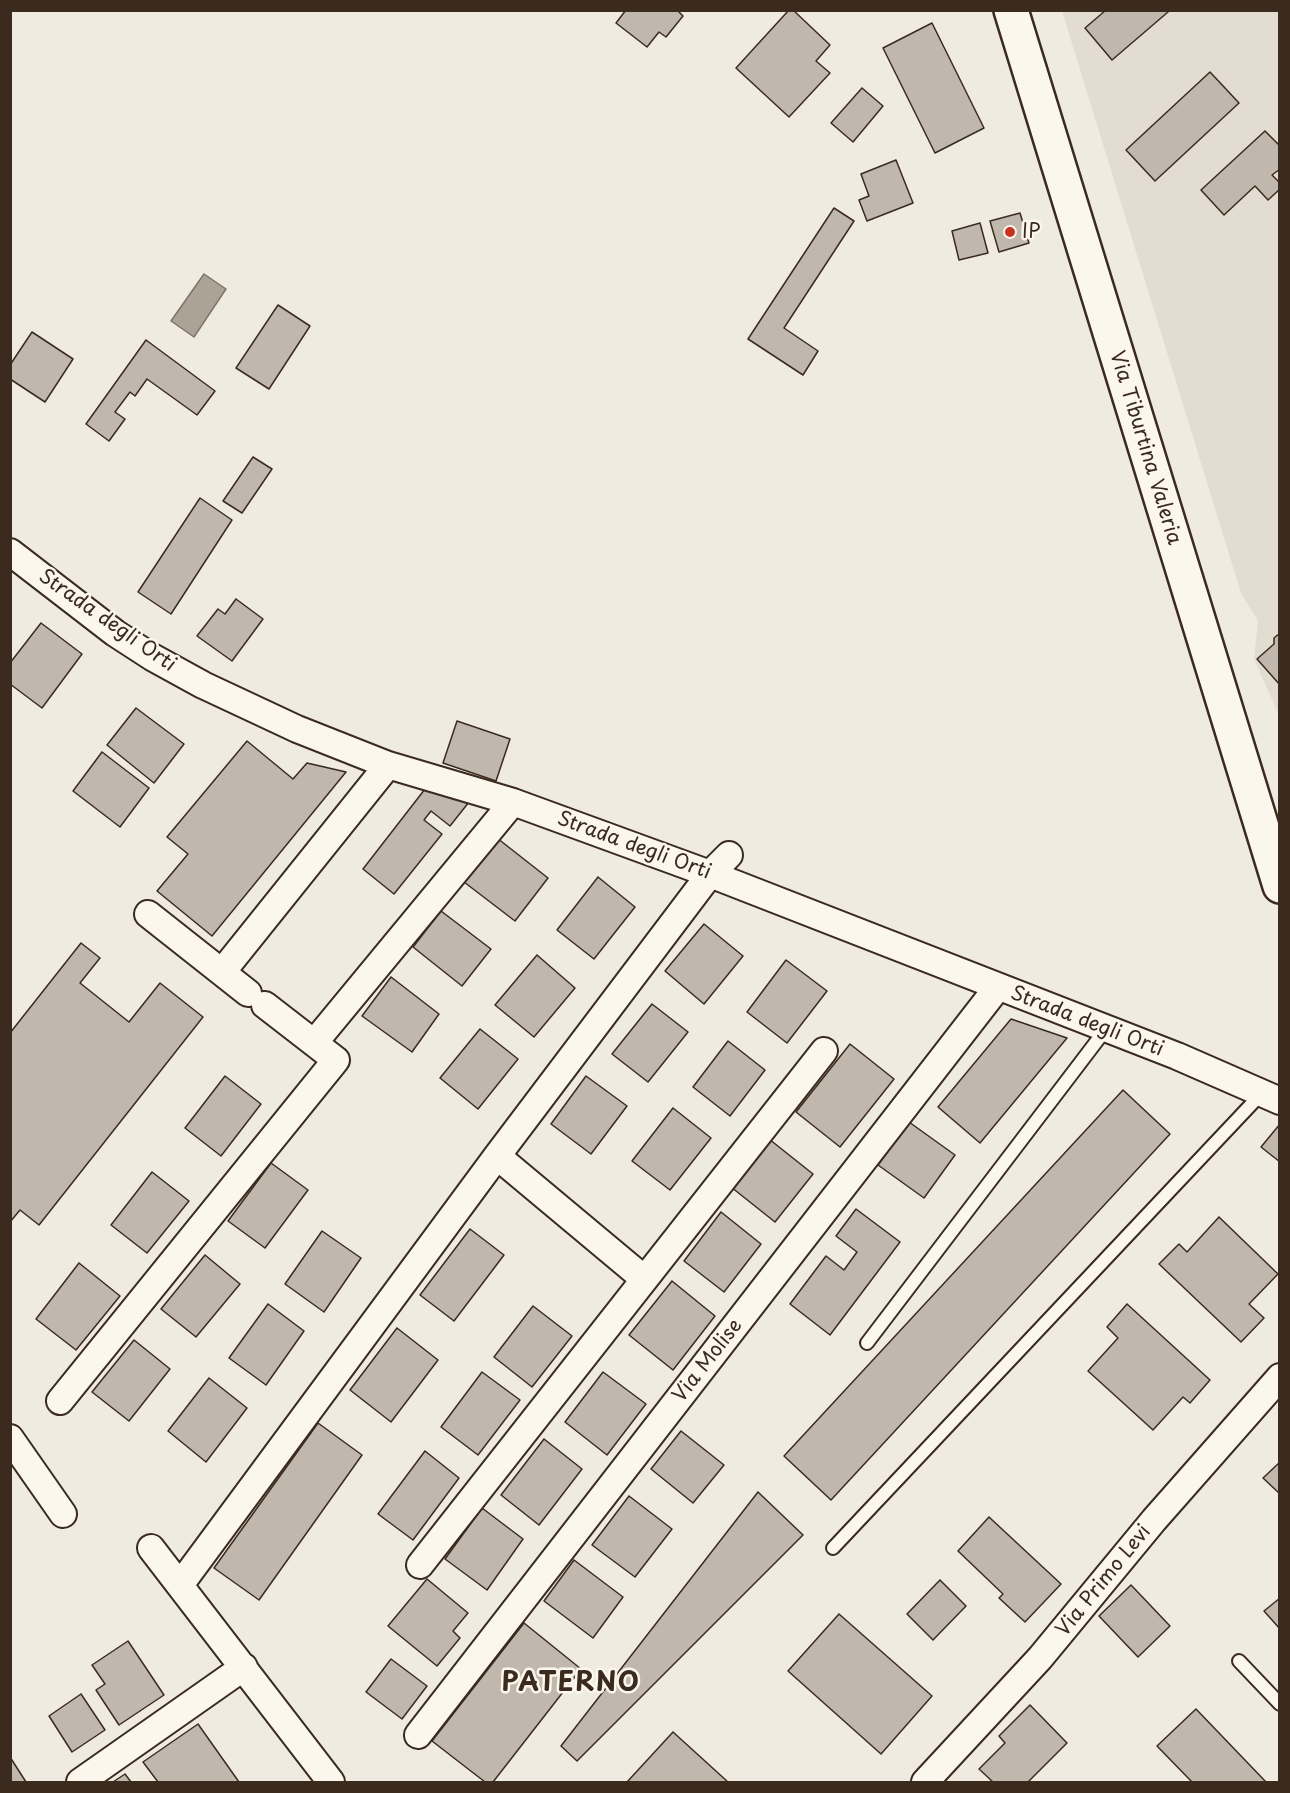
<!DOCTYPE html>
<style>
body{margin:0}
#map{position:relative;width:1290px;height:1793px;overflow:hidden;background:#f0ebe0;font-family:"Playpen Sans",sans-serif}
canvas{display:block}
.frame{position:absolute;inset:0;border:12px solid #3b2a1e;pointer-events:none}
</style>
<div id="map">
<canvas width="1290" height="1793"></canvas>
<div class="frame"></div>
</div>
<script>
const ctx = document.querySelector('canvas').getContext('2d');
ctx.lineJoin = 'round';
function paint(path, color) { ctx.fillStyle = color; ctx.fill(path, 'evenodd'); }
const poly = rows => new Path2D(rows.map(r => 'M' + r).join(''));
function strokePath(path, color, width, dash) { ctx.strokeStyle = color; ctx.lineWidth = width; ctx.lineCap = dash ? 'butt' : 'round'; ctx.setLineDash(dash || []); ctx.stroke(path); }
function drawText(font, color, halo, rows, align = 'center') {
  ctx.font = font + ' "Playpen Sans",sans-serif'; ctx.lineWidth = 5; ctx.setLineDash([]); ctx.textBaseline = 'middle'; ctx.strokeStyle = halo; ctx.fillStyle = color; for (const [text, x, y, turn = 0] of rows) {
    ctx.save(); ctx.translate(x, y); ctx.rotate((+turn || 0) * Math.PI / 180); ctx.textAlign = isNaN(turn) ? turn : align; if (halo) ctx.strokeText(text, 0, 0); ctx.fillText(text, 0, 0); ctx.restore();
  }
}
const built = poly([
 [1062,11,1279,11,1279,715,1254,659,1258,621,1241,593]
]);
const water = poly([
 [204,274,226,289,194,337,171,321,204,274]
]);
const building = poly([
 [626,10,677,10,683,16,666,37,659,32,647,47,616,23,626,10],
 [789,10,793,10,830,45,816,61,830,73,789,117,736,68,789,10],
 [1106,10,1167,10,1168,12,1112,60,1085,28,1106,10],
 [932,23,984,128,935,153,883,48,932,23],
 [1210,72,1239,103,1155,181,1126,150,1210,72],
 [862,88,883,106,853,142,831,123,862,88],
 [1265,131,1280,146,1280,169,1272,175,1280,183,1280,189,1268,200,1255,186,1224,215,1201,190,1265,131],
 [896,160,913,203,867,221,859,200,869,196,861,174,896,160],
 [834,208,854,221,784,328,818,351,803,375,748,339,834,208],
 [1020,213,1029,243,999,252,990,221,1020,213],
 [980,223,988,253,959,260,952,231,980,223],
 [278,305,310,326,269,389,236,368,278,305],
 [32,332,73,359,45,402,10,379,10,365,32,332],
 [146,340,215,391,197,415,147,379,135,396,130,392,115,412,125,419,109,441,86,424,146,340],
 [253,457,272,469,242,513,223,501,253,457],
 [200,498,232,520,171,614,138,592,200,498],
 [236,599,263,619,232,661,197,636,218,609,225,614,236,599],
 [41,623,82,654,42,708,10,684,10,663,41,623],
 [1280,633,1280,685,1257,659,1274,644,1274,638,1280,633],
 [136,708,184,744,154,783,107,745,136,708],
 [457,721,510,739,496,781,443,763,457,721],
 [247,741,293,779,307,763,346,772,212,936,157,891,188,854,167,837,247,741],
 [102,752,149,788,120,827,73,791,102,752],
 [425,789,469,802,450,826,431,811,424,820,442,834,394,894,363,869,425,789],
 [497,838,548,878,515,921,464,882,497,838],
 [598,877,635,907,594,959,557,930,598,877],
 [441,911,491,949,462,986,413,947,441,911],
 [704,924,743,956,704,1004,665,971,704,924],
 [81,943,100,958,80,983,129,1022,160,983,203,1017,39,1225,20,1210,10,1222,10,1033,81,943],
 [537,955,575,988,534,1037,495,1005,537,955],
 [786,960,827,991,787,1043,747,1012,786,960],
 [391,977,439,1014,412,1052,362,1016,391,977],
 [652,1004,688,1032,648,1082,612,1054,652,1004],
 [1011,1019,1067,1038,980,1143,938,1107,1011,1019],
 [480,1029,518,1059,478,1109,440,1078,480,1029],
 [728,1041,765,1070,730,1116,693,1087,728,1041],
 [850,1044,894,1079,840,1147,796,1112,850,1044],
 [225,1076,261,1104,221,1156,185,1128,225,1076],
 [586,1076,627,1106,591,1154,551,1124,586,1076],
 [1123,1090,1170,1134,831,1500,784,1456,1123,1090],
 [673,1108,711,1138,670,1190,632,1161,673,1108],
 [909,1122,955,1155,924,1198,878,1165,909,1122],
 [1280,1124,1280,1162,1261,1147,1280,1124],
 [769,1139,813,1174,775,1222,731,1187,769,1139],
 [271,1163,308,1190,265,1248,228,1221,271,1163],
 [152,1172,189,1201,147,1253,111,1225,152,1172],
 [856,1209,900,1242,830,1335,790,1304,826,1256,844,1270,857,1252,836,1236,856,1209],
 [721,1212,761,1244,724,1292,684,1261,721,1212],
 [1219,1217,1278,1274,1249,1304,1264,1318,1241,1342,1159,1264,1179,1244,1187,1252,1219,1217],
 [470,1229,504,1255,454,1321,420,1295,470,1229],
 [322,1231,361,1258,324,1312,285,1284,322,1231],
 [205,1255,240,1284,196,1337,161,1309,205,1255],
 [79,1263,120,1296,76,1350,36,1319,79,1263],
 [672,1281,715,1316,673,1370,629,1335,672,1281],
 [268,1304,304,1331,266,1385,229,1358,268,1304],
 [1127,1304,1210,1380,1190,1403,1183,1397,1153,1430,1088,1371,1118,1338,1107,1327,1127,1304],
 [533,1306,572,1336,532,1387,494,1357,533,1306],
 [397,1328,438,1360,391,1422,350,1390,397,1328],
 [134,1340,170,1369,129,1421,92,1392,134,1340],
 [482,1372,520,1400,478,1455,441,1427,482,1372],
 [603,1372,646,1404,607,1455,565,1422,603,1372],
 [209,1378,247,1408,206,1462,168,1431,209,1378],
 [318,1423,362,1455,259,1600,214,1568,318,1423],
 [681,1431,724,1465,693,1503,651,1469,681,1431],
 [544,1439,582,1469,539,1525,501,1495,544,1439],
 [425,1451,459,1478,413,1540,378,1514,425,1451],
 [1280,1462,1280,1494,1263,1478,1280,1462],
 [758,1492,803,1535,577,1761,561,1746,758,1492],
 [629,1496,672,1529,635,1577,592,1545,629,1496],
 [482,1508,523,1539,487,1590,445,1559,482,1508],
 [989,1517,1061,1584,1025,1622,999,1598,1003,1594,958,1551,989,1517],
 [574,1560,623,1597,593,1638,544,1601,574,1560],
 [427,1579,468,1613,453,1631,460,1638,437,1666,388,1626,427,1579],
 [940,1580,966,1606,933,1640,907,1614,940,1580],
 [1131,1585,1170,1626,1138,1657,1099,1616,1131,1585],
 [1280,1598,1280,1629,1264,1611,1280,1598],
 [839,1614,932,1696,881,1754,788,1671,839,1614],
 [524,1623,581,1669,493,1782,485,1782,432,1741,524,1623],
 [128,1641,164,1695,119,1725,96,1690,105,1684,92,1665,128,1641],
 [391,1659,427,1686,402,1719,366,1692,391,1659],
 [81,1694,105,1730,72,1752,49,1716,81,1694],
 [1030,1705,1067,1743,1028,1782,993,1782,979,1769,1005,1743,999,1736,1030,1705],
 [1196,1709,1266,1782,1192,1782,1157,1746,1196,1709],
 [198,1724,239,1782,158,1782,143,1762,198,1724],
 [673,1732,728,1782,627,1782,673,1732],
 [10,1757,26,1782,10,1782,10,1757],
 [125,1774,131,1782,113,1782,125,1774]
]);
const lane = poly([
 [867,1343,1106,1029],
 [833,1548,1262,1093],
 [1239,1661,1280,1704]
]);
const street = poly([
 [10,552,115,633,152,657,203,685,297,729,388,765,513,802,710,874,1177,1056,1280,1101],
 [148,914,248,993],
 [222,972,388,765],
 [314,1043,513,802],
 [497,1156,643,1278],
 [60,1401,336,1060,265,1005],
 [10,1438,63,1514],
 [151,1548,331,1782],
 [420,1565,824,1051],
 [180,1585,497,1156,710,874,729,855],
 [418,1735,997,988],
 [80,1782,244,1667],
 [925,1782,1040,1658,1154,1520,1280,1377]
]);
const primary = poly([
 [1011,10,1280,886]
]);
const markers = [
 [1010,232,6,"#c8321e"]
];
const poiNames = [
 ["IP",1022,232]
];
const streetNames = [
 ["Via Tiburtina Valeria",1145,448,73],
 ["Strada degli Orti",107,621,35],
 ["Strada degli Orti",634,846,20],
 ["Strada degli Orti",1087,1022,21],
 ["Via Molise",708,1361,-52],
 ["Via Primo Levi",1104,1581,-51]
];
const districtNames = [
 ["PATERNO",571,1684]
];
paint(built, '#e2dcd1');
paint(water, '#aca397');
strokePath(water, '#7f7367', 1.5);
paint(building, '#c0b8ad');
strokePath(building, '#3b2a1e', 1.5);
strokePath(lane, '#3b2a1e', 16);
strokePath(street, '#3b2a1e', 30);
strokePath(primary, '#3b2a1e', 38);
strokePath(lane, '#fbf7ec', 12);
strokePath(street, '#fbf7ec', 26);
strokePath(primary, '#fbf7ec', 33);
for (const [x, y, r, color] of markers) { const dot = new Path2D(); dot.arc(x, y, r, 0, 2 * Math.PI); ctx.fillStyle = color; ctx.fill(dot); strokePath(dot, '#fbf7ec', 2); }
drawText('20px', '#3b2a1e', '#fbf7ec', poiNames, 'left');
drawText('20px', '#3b2a1e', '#fbf7ec', streetNames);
ctx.letterSpacing = '1.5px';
drawText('bold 26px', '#3b2a1e', '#fbf7ec', districtNames);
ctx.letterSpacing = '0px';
</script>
